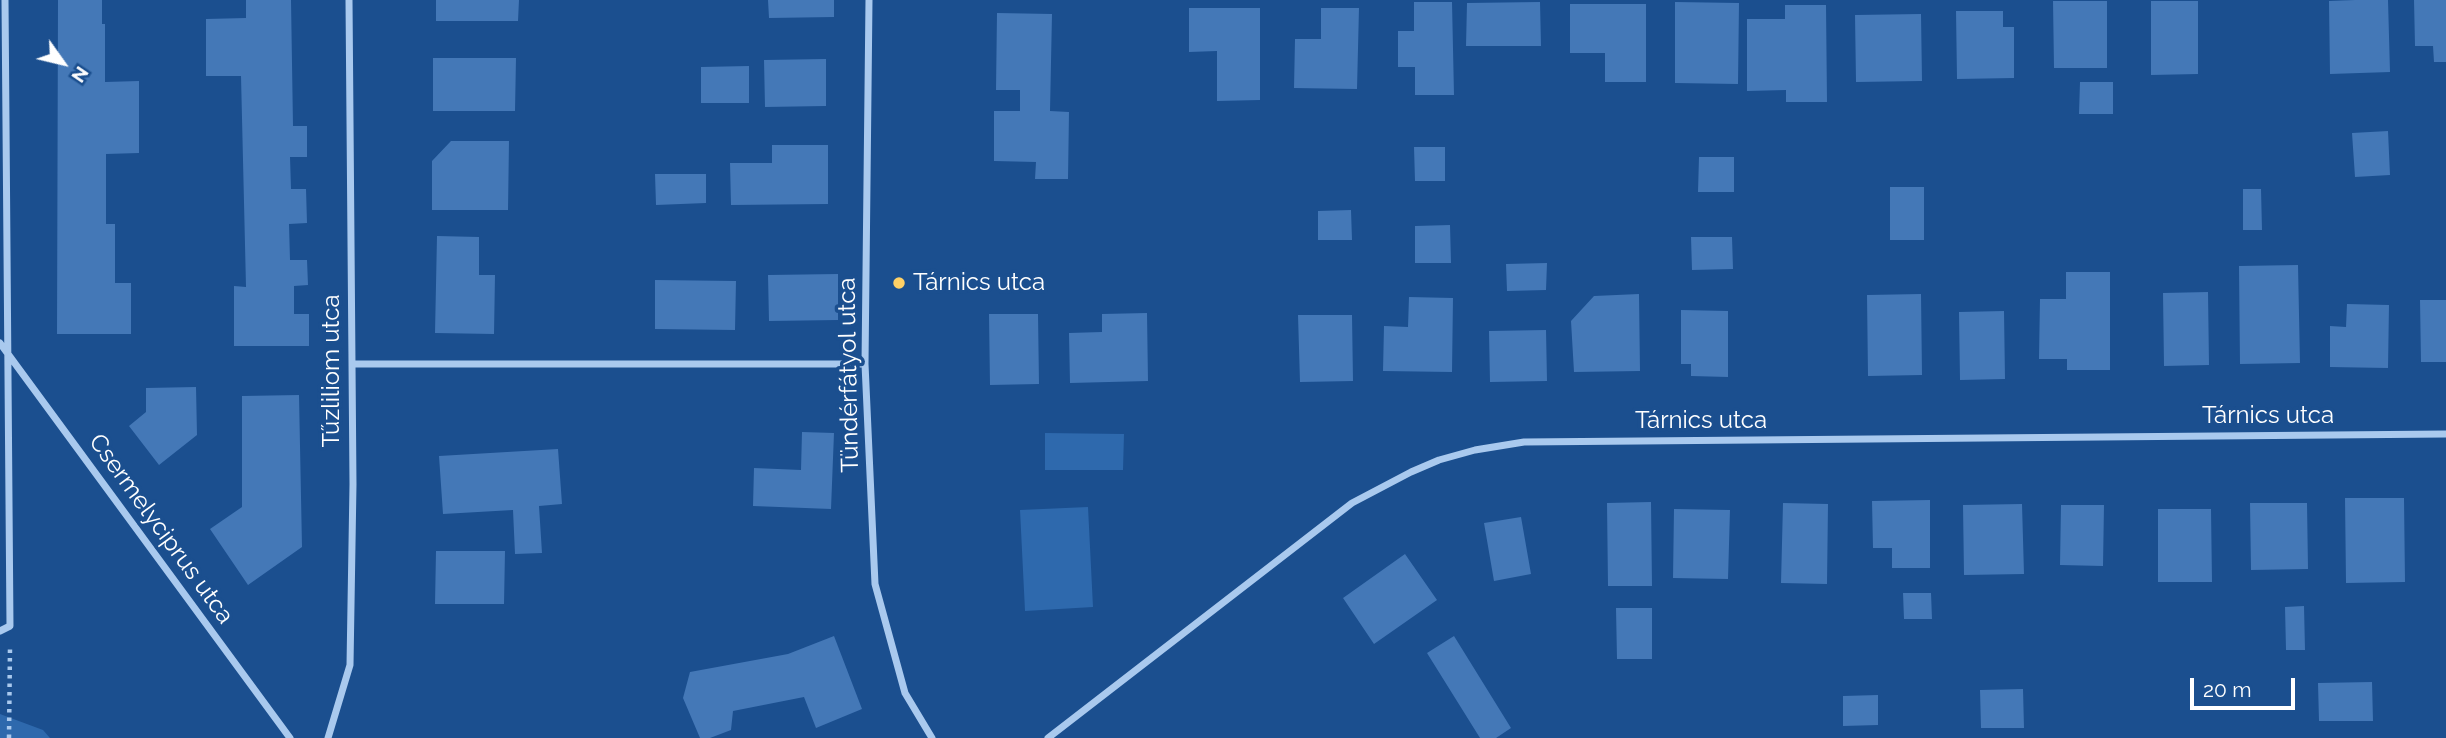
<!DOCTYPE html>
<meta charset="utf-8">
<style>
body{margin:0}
#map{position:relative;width:2446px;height:738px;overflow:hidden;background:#1b4f8f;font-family:Raleway,sans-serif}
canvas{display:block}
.north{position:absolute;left:28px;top:28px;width:70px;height:70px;-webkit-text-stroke:5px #1b4f8f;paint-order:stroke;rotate:124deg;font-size:19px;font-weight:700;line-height:28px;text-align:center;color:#fff}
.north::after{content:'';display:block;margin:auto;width:24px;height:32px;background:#fff;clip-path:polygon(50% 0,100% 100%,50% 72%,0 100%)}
.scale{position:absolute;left:2190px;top:678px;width:105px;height:32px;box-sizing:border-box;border:4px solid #fff;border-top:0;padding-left:9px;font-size:21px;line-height:24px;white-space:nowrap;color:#fff;-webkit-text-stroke:5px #1b4f8f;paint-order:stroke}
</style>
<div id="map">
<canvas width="2446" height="738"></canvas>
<div class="north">N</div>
<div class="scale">20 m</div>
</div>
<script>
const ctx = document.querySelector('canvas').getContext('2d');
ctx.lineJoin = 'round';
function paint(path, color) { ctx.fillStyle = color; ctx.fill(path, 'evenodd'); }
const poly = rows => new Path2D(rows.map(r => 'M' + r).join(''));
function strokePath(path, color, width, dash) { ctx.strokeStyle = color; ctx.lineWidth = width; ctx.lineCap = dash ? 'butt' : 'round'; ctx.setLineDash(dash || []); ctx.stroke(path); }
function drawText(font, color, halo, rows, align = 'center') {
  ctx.font = font + ' Raleway,sans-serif'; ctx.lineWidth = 7; ctx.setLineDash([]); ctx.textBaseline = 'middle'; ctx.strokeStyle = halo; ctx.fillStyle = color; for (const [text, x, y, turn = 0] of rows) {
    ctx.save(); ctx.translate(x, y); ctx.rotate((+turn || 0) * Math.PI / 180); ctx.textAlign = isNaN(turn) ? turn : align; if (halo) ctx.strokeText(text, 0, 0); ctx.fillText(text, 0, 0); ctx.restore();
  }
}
const green = poly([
 [1045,433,1124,434,1123,470,1045,470],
 [1088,507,1093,607,1025,611,1020,510],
 [0,714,43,730,50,738,0,738]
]);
const building = poly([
 [58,0,102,0,102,24,105,24,105,82,139,81,139,153,106,154,106,224,115,224,115,283,131,283,131,334,57,334],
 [246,0,291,0,293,126,307,126,307,157,290,157,291,189,306,189,307,223,289,224,290,260,307,260,308,285,294,286,294,314,309,314,309,346,234,346,234,286,246,287,241,76,206,76,206,19,246,18],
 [436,0,519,0,518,21,436,21],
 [768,0,834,0,834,17,769,18],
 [2355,0,2388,0,2390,72,2330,74,2329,1],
 [2414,0,2446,0,2446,62,2434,62,2433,46,2415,46],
 [2053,1,2107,1,2107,68,2054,68],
 [2151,1,2198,1,2198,74,2151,75],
 [1414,2,1452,2,1454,95,1415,95,1415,67,1398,67,1398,31,1414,31],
 [1540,2,1541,46,1466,46,1467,3],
 [1675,2,1739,3,1738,84,1675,83],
 [1570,4,1646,4,1646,82,1605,82,1605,53,1570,53],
 [1785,5,1826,5,1827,102,1786,102,1786,90,1747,91,1747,19,1785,19],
 [1189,8,1260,8,1260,100,1217,101,1217,51,1189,52],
 [1321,8,1359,8,1357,89,1294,88,1295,39,1321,39],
 [1956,11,2003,11,2003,27,2014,27,2014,78,1957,79],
 [997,13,1052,14,1050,111,1069,112,1068,179,1035,179,1036,162,994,161,994,111,1020,111,1020,90,996,90],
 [1921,14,1922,81,1856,82,1855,15],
 [433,58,516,58,515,111,433,111],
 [826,59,826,106,765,107,764,60],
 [749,66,749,103,701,103,701,67],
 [2080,82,2113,82,2113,114,2079,114],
 [2388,131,2390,175,2355,177,2352,133],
 [451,141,509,141,508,210,432,210,432,161],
 [772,145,828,145,828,204,731,205,730,163,772,163],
 [1414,147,1445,147,1445,181,1415,181],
 [1699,157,1734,157,1734,192,1698,192],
 [655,174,706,174,706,203,656,205],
 [1890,187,1924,187,1924,240,1890,240],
 [2243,189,2261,189,2262,230,2243,230],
 [1351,210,1352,240,1318,240,1318,211],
 [1450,225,1451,263,1415,263,1415,226],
 [437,236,479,237,479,275,495,275,494,334,435,333],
 [1691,237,1732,237,1733,269,1692,270],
 [1547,263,1546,290,1507,291,1506,264],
 [2298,265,2300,363,2240,364,2239,266],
 [2066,272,2110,272,2110,370,2067,370,2067,359,2039,359,2040,299,2066,299],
 [838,274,838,320,769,321,768,275],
 [655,280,736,281,735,330,655,329],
 [2208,292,2209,365,2164,366,2163,293],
 [1639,294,1640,371,1574,372,1571,321,1594,296],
 [1921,294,1922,375,1868,376,1867,295],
 [1409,297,1453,298,1452,372,1383,371,1384,326,1408,327],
 [2420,300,2446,300,2446,362,2421,362],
 [2347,304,2389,305,2388,368,2330,367,2330,326,2346,327],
 [1681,310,1728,311,1728,377,1691,376,1691,364,1681,364],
 [2004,311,2005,379,1960,380,1959,312],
 [1147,313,1148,381,1070,383,1069,333,1102,332,1102,314],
 [989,314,1038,314,1039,384,990,385],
 [1298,315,1352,315,1353,381,1300,382],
 [1546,330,1547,381,1490,382,1489,331],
 [196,387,197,435,159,465,129,426,146,412,146,388],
 [299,395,302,547,248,585,210,529,242,507,242,396],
 [802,432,834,433,831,509,753,506,754,468,801,470],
 [558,449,562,504,539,506,542,553,515,554,513,510,443,514,439,456],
 [2345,498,2404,498,2405,582,2346,583],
 [1930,500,1930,568,1892,568,1892,548,1873,548,1872,501],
 [1651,502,1652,586,1608,586,1607,503],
 [1783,503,1828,504,1827,584,1781,583],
 [2250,503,2307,503,2308,569,2251,570],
 [2022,504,2024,574,1964,575,1963,505],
 [2061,505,2104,505,2103,566,2060,565],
 [1674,509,1730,510,1728,579,1673,578],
 [2158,509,2211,509,2212,582,2158,582],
 [1521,517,1531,574,1494,581,1484,523],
 [436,551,505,551,504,604,435,604],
 [1405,554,1437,600,1374,644,1343,598],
 [1903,593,1931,593,1932,619,1904,619],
 [2304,606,2305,650,2286,650,2285,607],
 [1616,608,1652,608,1652,659,1617,659],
 [834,636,862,709,816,728,804,697,733,711,731,730,710,738,700,738,683,698,690,672,788,654],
 [1454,636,1511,728,1496,738,1480,738,1427,653],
 [2372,682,2373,721,2319,721,2318,683],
 [2023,689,2024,728,1981,728,1980,690],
 [1878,695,1878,725,1843,726,1843,696]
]);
const path = poly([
 [9,738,10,648]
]);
const minor = poly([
 [869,0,865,364,875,584,905,693,932,738],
 [0,343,290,738],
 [352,364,865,364],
 [0,631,10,626,5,0],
 [328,738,350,665,353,484,349,0],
 [1048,738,1352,503,1411,472,1439,460,1475,450,1524,442,2446,434]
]);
const markers = [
 [899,283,7,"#ffd166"]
];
const poiNames = [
 ["Tárnics utca",913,283]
];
const streetNames = [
 ["Tűzliliom utca",332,371,-90],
 ["Tündérfátyol utca",849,375,-91],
 ["Tárnics utca",2268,416],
 ["Tárnics utca",1701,421],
 ["Csermelyciprus utca",161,529,54]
];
paint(green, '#2e69ad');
paint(building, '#4478b7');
strokePath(path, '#a9c9ee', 4.5, [3.5, 5]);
strokePath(minor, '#a9c9ee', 7);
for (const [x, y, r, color] of markers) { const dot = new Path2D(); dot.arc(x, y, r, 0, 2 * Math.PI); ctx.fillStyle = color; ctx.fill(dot); strokePath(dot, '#1b4f8f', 2.5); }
drawText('24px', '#fff', '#1b4f8f', poiNames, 'left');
drawText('24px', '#fff', '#1b4f8f', streetNames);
</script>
